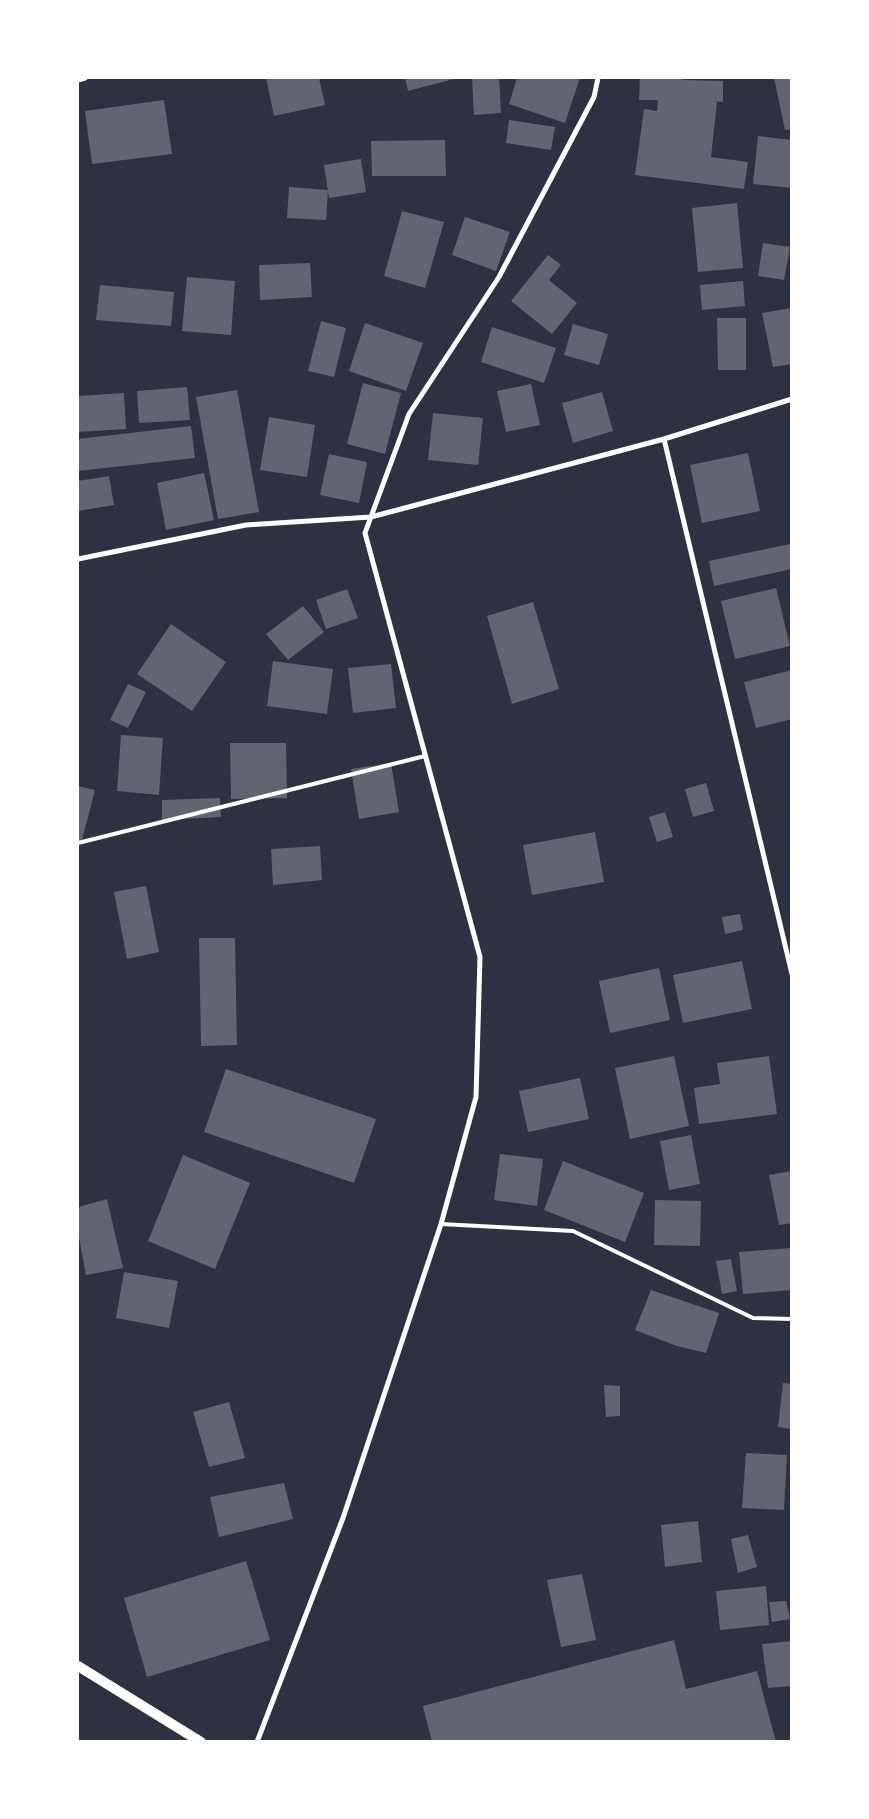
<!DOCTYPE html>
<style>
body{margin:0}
#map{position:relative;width:869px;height:1819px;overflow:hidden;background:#2d3142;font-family:"Space Grotesk",sans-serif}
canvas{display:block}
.frame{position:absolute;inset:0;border:79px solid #fff;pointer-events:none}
</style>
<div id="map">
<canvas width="869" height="1819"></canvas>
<div class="frame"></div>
</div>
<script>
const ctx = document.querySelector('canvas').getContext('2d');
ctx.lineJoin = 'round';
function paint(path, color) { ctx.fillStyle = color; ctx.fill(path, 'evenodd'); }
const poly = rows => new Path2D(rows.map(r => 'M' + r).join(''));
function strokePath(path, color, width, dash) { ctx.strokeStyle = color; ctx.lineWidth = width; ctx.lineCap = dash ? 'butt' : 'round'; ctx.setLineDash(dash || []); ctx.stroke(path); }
const building = poly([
 [266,78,319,78,325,105,274,116],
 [405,78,454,78,454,79,408,91],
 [499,78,501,113,474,115,472,79],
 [517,78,580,78,565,123,509,104],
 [640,78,683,78,683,80,723,81,723,102,709,101,717,102,711,157,748,162,744,189,635,175,644,109,657,111,658,100,639,100],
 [774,78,792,78,792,129,785,130],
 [164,100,172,154,92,164,85,111],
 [509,120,555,127,551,150,506,143],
 [758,136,792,140,792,188,753,184],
 [445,140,446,176,372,176,371,141],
 [361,159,366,192,329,198,324,165],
 [289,187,328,190,326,220,287,218],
 [737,203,743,268,698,272,692,208],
 [402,211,444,222,425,288,384,276],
 [465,217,510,232,496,271,452,255],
 [763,243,790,247,784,280,758,276],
 [548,255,561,265,549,280,577,303,552,334,511,301],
 [310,263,312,297,260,300,259,265],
 [187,277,235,281,231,335,182,331],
 [743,281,745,306,702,310,700,285],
 [100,285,174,292,171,326,96,320],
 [792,308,792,364,773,367,762,313],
 [717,318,746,318,746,370,718,370],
 [321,321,346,328,334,377,308,371],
 [365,323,423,343,406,391,349,371],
 [573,324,608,334,599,365,564,355],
 [492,327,556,348,544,383,481,362],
 [363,383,401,393,385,454,347,444],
 [531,384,540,425,506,432,497,391],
 [187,387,190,420,139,423,137,391],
 [237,390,259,512,218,519,196,397],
 [602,392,613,431,573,443,562,403],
 [124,393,126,429,78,432,78,396],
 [433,413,483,418,478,465,428,460],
 [269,417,315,425,307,477,260,470],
 [191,426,195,458,78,471,78,439],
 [748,453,760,511,702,523,690,465],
 [329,454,367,462,359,503,320,495],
 [204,473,214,520,166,530,157,483],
 [109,476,114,505,78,511,78,481],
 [790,544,792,569,714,586,709,561],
 [776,588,790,646,735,659,721,601],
 [347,589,358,618,326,629,316,600],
 [533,602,559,689,512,704,487,616],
 [303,606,324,632,288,660,266,634],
 [171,624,226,662,192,711,137,674],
 [273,661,333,669,327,714,267,706],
 [391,664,396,708,353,713,348,668],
 [792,670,792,719,756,728,744,682],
 [128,684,146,692,128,728,110,720],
 [121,735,163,738,159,795,117,791],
 [230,743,286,743,287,798,231,799],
 [391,763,399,812,359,819,351,769],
 [706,783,714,811,693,817,685,789],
 [78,786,95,790,81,844,78,843],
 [220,798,221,817,162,820,162,800],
 [665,812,673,837,657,842,649,817],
 [595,832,604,882,532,895,523,845],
 [320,846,322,880,273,885,271,849],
 [146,886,159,952,127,959,114,892],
 [740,914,743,930,725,934,722,917],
 [199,938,235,938,237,1045,201,1046],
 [742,961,752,1009,683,1023,673,975],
 [659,968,670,1020,610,1033,599,981],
 [674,1056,689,1126,630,1139,615,1068],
 [769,1056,777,1114,699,1124,694,1088,720,1084,717,1063],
 [226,1069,376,1119,354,1183,204,1132],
 [580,1078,589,1119,528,1132,519,1091],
 [691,1135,700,1184,669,1190,660,1141],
 [500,1154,543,1159,537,1206,494,1200],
 [183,1155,250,1183,215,1269,148,1241],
 [563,1161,644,1193,625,1242,544,1210],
 [792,1171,792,1223,779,1225,769,1175],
 [107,1199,123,1268,86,1275,78,1232,78,1207],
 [655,1200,701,1201,700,1246,654,1245],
 [792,1248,792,1290,743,1294,739,1252],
 [731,1259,737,1291,722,1294,716,1261],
 [124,1272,178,1281,169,1328,116,1318],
 [651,1290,719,1313,706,1353,677,1346,635,1330],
 [783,1383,792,1384,792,1429,778,1427],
 [604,1385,620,1386,620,1416,606,1417],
 [229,1402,245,1458,209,1467,193,1412],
 [746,1453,787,1455,784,1510,742,1508],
 [284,1483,293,1519,219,1537,210,1497],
 [698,1521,702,1562,665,1567,661,1525],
 [748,1535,757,1567,738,1573,731,1539],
 [246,1561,270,1640,147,1677,124,1598],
 [582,1574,596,1640,561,1647,547,1580],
 [766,1586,769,1625,720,1630,716,1591],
 [786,1601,790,1619,772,1622,769,1602],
 [674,1640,686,1689,757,1671,776,1742,432,1742,423,1706],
 [792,1641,792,1686,768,1688,762,1644]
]);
const service = poly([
 [78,843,425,756],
 [441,1224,573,1231,753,1318,792,1319]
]);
const minor = poly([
 [78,80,85,78],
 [664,439,792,974],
 [78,559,246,525,371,517,664,439,792,399],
 [257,1742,343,1518,441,1224,476,1097,480,957,365,533,409,414,499,277,594,97,598,78]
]);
const secondary = poly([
 [78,1666,201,1742]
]);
paint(building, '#626471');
strokePath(service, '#fff', 4);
strokePath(minor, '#fff', 5);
strokePath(secondary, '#fff', 10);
</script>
